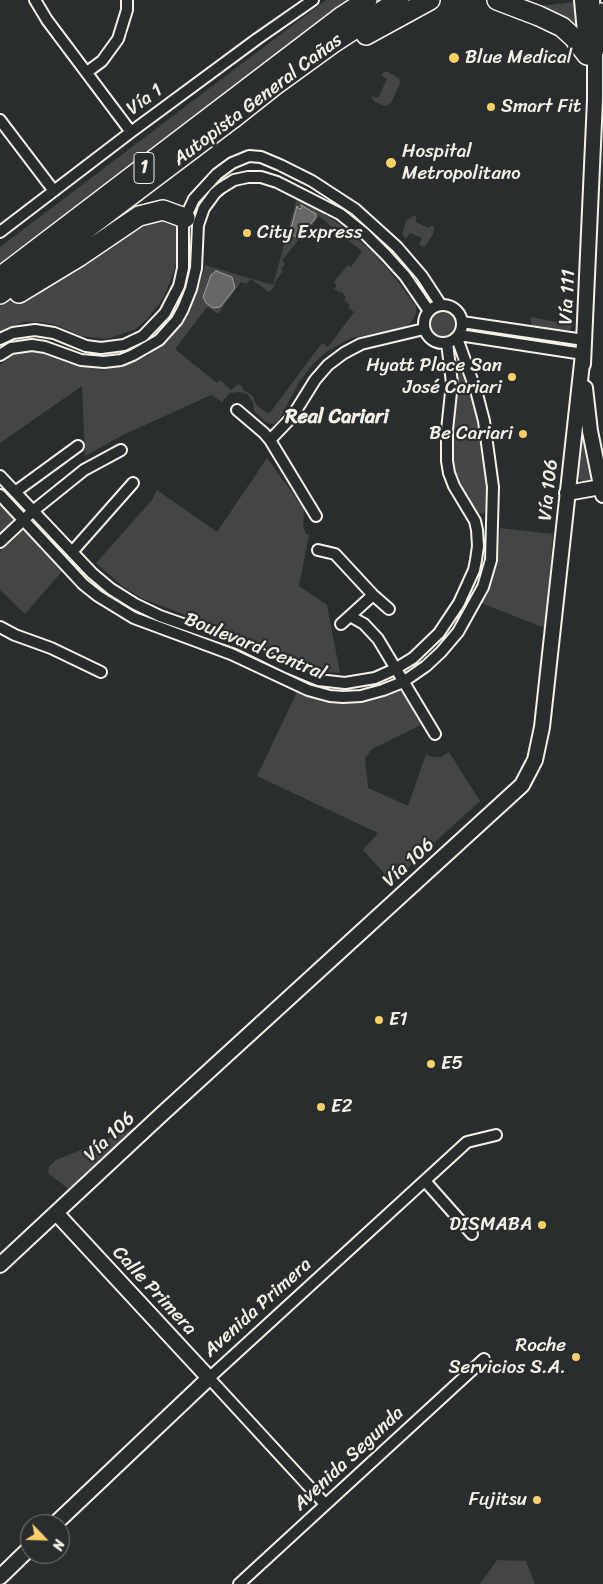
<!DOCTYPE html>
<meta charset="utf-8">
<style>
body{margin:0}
#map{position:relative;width:603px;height:1584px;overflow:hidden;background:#2a2d2e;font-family:Sriracha,sans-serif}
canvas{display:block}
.north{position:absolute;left:20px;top:1514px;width:50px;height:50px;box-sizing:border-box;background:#2a2d2e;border:1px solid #7b7b78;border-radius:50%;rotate:114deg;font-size:14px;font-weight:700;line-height:20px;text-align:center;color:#f4f1e8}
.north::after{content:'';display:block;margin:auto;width:18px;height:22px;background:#ffd166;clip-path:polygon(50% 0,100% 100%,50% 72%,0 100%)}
</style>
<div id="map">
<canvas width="603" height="1584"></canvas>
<div class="north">N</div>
</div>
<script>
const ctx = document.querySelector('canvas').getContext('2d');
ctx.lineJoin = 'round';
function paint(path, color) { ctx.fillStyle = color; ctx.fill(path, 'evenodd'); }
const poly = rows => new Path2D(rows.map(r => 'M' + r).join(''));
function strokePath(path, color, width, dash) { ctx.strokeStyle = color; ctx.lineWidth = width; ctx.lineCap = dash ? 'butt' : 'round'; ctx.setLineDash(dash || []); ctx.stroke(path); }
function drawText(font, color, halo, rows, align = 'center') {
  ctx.font = font + ' Sriracha,sans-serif'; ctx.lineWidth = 4.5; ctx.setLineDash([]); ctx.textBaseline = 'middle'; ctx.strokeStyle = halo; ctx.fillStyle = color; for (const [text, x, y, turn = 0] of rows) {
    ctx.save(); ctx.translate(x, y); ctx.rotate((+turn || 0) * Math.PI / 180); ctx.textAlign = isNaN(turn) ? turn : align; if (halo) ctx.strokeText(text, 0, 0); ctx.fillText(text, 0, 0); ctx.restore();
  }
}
const green = poly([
 [326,0,351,0,0,273,0,247],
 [575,2,578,31,534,5,549,5],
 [388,72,399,78,400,83,391,103,385,106,375,102,372,98,372,96,378,98,387,79,381,75,384,72],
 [297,198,338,223,369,249,389,270,416,306,416,313,411,323,401,329,351,338,326,352,313,364,300,381,280,418,274,424,267,423,254,411,253,402,247,394,240,392,230,393,222,402,211,395,123,435,85,456,82,386,0,443,0,365,11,356,22,352,33,351,91,368,104,370,135,362,148,355,162,344,182,322,191,307,202,277,205,265,273,285],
 [319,216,333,228,335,226,339,229,337,232,362,251,351,267,348,265,334,282,337,285,334,289,340,293,342,292,346,297,344,300,350,305,348,308,354,312,328,347,322,343,269,414,257,406,252,395,243,390,242,386,238,384,231,390,220,380,217,383,175,349,207,307,218,314,241,282,246,284,251,279,269,292,274,286,275,282,283,271,281,269,285,264,282,261,299,239,302,241],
 [413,216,416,216,416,222,428,228,433,225,434,227,433,234,425,247,419,245,422,238,410,233,406,239,402,234,406,221],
 [143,218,180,220,178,256,174,271,163,299,148,318,136,329,107,339,82,336,56,325,41,322,24,322,11,327,0,334,0,306,75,266],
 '428 324a14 14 0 1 1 28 0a14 14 0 1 1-28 0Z',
 [531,317,572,325,571,329,568,331,531,325],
 [462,368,477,407,491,481,489,504,484,513,482,514,475,511,461,486,453,467,451,449,458,369],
 [581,430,593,477,590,481,586,483,581,481,578,477],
 [267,458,304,509,303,526,306,534,309,535,299,586,327,605,340,673,324,671,306,666,243,636,143,599,122,586,96,563,152,500,157,490,217,532],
 [0,502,14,518,11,525,0,535],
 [500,528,553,534,545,628,481,603,493,573,498,553],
 [23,531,30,534,63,570,25,614,0,590,0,551,19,533],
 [395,691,401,691,404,695,421,725,372,749,365,758,368,788,408,806,426,754,432,757,441,757,449,752,480,801,422,854,393,883,363,850,378,833,257,776,297,692,322,701,355,703,382,696],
 [141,1125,71,1191,48,1173,49,1166,56,1160],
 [497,1560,526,1561,535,1584,480,1584]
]);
const water = poly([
 [301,205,316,214,316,217,301,237,297,238,290,232,297,206,299,209,302,208,301,205],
 [216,271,232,277,235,288,220,307,213,308,206,303,203,297,211,275,216,271]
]);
const street = poly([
 [35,0,47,20,131,132],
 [87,72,102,61,118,39,127,10,127,0],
 [0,120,54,191],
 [0,232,131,132,257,39,313,0],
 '424 324a19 19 0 1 1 38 0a19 19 0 1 1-38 0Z',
 [462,322,584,340],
 [459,335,583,354],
 [0,339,13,333,35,330,54,333,86,346,101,348,124,345,143,336,165,313,179,286,183,268,183,226,185,218,194,199,217,174,232,163,249,156,261,157,280,165,312,181,355,209,397,247,422,276,441,305],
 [0,355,11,348,32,345,45,347,81,360,104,362,121,360,133,355,159,340,177,320,183,309,191,289,196,268,198,225,204,208,215,193,221,188,234,180,248,177,261,177,277,182,340,214,365,234,386,255,405,276,429,311],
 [237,410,264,433,270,440,316,516],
 [270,440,292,417,315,380,328,365,344,353,361,344,424,329],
 [0,476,92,573,111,589,135,604,160,616,240,644,289,668,318,680,345,683,375,678,395,669,413,658,439,633,459,603,474,570,476,560,478,546,477,530,475,521,454,486,449,473,447,461,447,430,452,383,447,343],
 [15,492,78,446],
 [0,495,83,584,98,596,134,618,231,654,308,690,330,696,343,697,361,696,383,690,403,682,426,666,441,652,458,632,483,587,491,560,493,487,484,421,477,394,457,338],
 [0,542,33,511,84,470,121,450],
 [318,550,335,554,373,595,389,609],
 [72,552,133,483],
 [350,616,364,624,378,639,435,734],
 [341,624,373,595],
 [0,627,15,635,51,648,101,672],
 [425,1181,472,1234],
 [325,1504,209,1378,467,1142,496,1135],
 [239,1584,484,1359]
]);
const secondary = poly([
 [582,0,586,43],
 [583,364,595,100,595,48,592,0],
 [585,388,590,431,603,495],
 [567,493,601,487],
 [0,1265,162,1114,522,785,535,760,542,727,583,354],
 [55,1524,209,1378,57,1214],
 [0,1577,30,1548]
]);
const highway = poly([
 [497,0,539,16,562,27,574,38,587,55],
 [366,35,430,0],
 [595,48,598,30,603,13],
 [0,277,341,17,367,0],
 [19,293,80,256,139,216,163,210,185,218],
 [0,294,232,119,275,85,333,43,399,0]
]);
const markers = [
 [454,58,6,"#ffd166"],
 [491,107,5,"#ffd166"],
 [391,163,6,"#ffd166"],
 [247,233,5,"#ffd166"],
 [512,377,5,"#ffd166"],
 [523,434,5,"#ffd166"],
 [379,1020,5,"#ffd166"],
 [431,1064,5,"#ffd166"],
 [321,1107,5,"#ffd166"],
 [542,1225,5,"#ffd166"],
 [576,1357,5,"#ffd166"],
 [537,1500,5,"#ffd166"]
];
const shields = [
 [144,168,20]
];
const shieldNames = [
 ["1",144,168]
];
const poiNames = [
 ["Blue Medical",465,58],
 ["Smart Fit",501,107],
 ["Hospital",402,152],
 ["Metropolitano",402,174],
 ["City Express",257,233],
 ["Hyatt Place San",502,366,"right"],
 ["José Cariari",502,388,"right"],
 ["Be Cariari",513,434,"right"],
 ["E1",389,1020],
 ["E5",441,1064],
 ["E2",331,1107],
 ["DISMABA",532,1225,"right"],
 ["Roche",566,1346,"right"],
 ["Servicios S.A.",566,1368,"right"],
 ["Fujitsu",527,1500,"right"]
];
const streetNames = [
 ["Vía 1",145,100,-36],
 ["Autopista General Cañas",258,100,-37],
 ["Vía 111",568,297,-87],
 ["Vía 106",549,490,-84],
 ["Boulevard Central",255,647,22],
 ["Vía 106",409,863,-43],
 ["Vía 106",110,1137,-44],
 ["Calle Primera",154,1291,47],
 ["Avenida Primera",258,1308,-42],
 ["Avenida Segunda",349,1459,-43]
];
const neighbourhoodNames = [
 ["Real Cariari",337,418]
];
paint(green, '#444645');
paint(water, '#676866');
strokePath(water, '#9f9f9a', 1);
strokePath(street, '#f4f1e8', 14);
strokePath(secondary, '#f4f1e8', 18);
strokePath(highway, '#f4f1e8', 22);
strokePath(street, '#2a2d2e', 10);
strokePath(secondary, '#2a2d2e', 14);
strokePath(highway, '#2a2d2e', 19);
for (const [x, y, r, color] of markers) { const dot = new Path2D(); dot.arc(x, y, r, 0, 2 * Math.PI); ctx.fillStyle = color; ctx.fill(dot); strokePath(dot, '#2a2d2e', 2); }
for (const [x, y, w] of shields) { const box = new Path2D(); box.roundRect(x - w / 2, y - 15.5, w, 31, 4); ctx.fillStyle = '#2a2d2e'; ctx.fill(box); strokePath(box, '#f4f1e8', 1); }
drawText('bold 18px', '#f4f1e8', null, shieldNames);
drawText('19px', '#f4f1e8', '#2a2d2e', poiNames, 'left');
drawText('19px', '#f4f1e8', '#2a2d2e', streetNames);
drawText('bold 20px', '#f4f1e8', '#2a2d2e', neighbourhoodNames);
</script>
